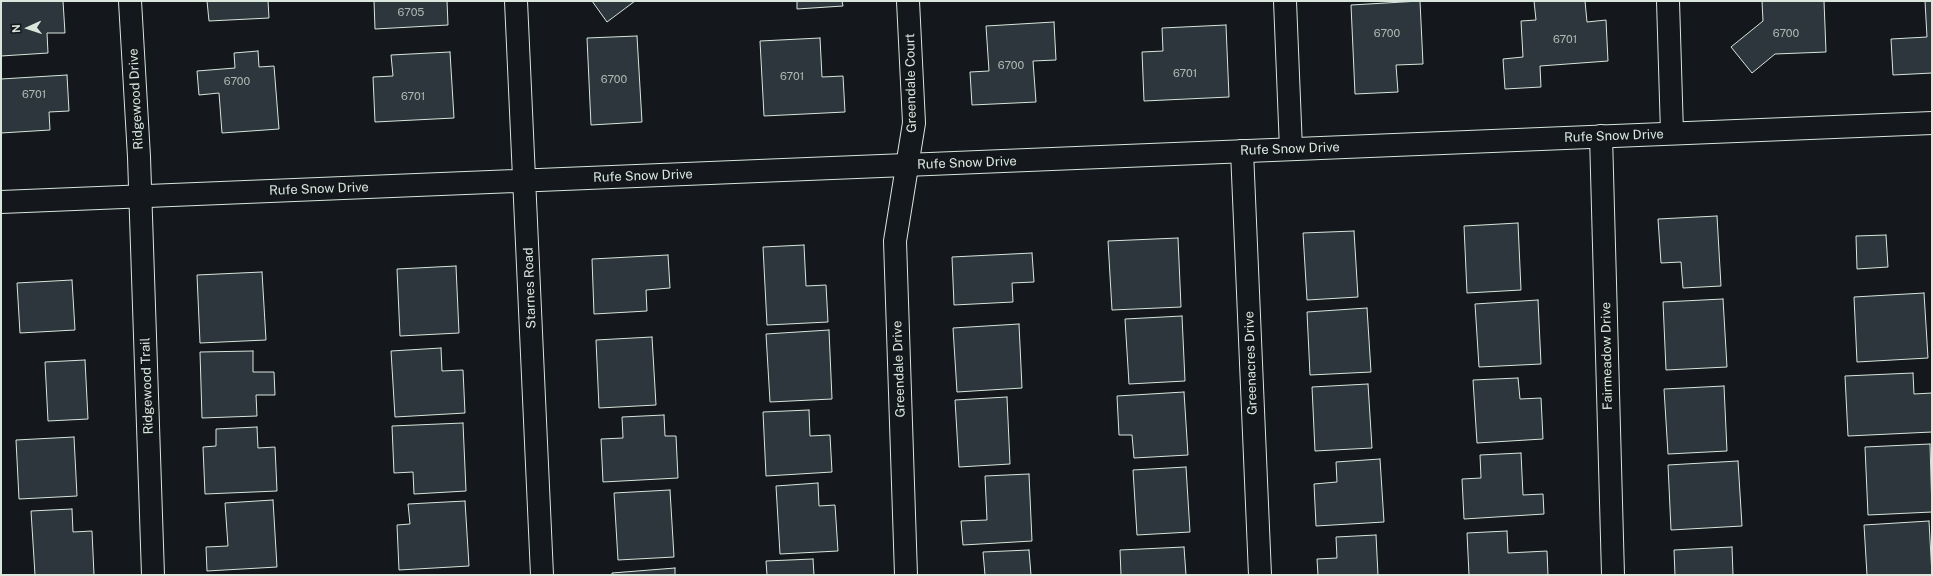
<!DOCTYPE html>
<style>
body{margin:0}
#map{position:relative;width:1933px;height:576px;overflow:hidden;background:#14181c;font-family:"Public Sans",sans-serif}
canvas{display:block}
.frame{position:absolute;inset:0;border:2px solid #d8e6dc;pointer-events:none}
.north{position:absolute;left:8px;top:8px;width:40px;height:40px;-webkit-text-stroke:3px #14181c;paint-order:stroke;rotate:267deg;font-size:11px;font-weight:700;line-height:16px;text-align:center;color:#d8e6dc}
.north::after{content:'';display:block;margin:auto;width:14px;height:18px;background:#d8e6dc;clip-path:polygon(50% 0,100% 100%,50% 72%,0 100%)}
</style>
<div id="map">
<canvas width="1933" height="576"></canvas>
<div class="frame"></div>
<div class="north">N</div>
</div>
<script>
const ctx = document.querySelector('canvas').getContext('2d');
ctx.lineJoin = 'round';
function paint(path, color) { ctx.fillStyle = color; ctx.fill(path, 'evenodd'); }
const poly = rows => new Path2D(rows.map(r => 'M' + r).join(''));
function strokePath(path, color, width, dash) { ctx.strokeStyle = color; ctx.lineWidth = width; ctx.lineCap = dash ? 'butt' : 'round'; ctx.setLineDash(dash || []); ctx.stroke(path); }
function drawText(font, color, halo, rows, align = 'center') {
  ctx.font = font + ' "Public Sans",sans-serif'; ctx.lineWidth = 3; ctx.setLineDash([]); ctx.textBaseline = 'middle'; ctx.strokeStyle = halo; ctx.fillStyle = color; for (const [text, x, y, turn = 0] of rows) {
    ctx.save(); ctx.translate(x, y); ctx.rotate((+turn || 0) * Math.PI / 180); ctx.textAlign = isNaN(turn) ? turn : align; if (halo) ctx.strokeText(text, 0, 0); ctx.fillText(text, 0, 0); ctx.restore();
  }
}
const building = poly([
 [1,1,63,1,65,33,47,33,48,53,1,56,1,1],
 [207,1,268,1,269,18,209,21,207,1],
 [374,1,447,1,448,25,375,29,374,1],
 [592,1,635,1,607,22,592,1],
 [797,1,842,1,843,6,797,9,797,1],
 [1420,1,1423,64,1396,65,1398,92,1355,94,1351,5,1420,1],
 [1534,1,1585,1,1587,22,1606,20,1608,61,1540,66,1541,87,1505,89,1503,59,1523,57,1521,21,1536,20,1534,1],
 [1762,1,1824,1,1826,52,1775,54,1752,73,1731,47,1763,21,1762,1],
 [1925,1,1932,1,1932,73,1893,75,1891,39,1927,37,1925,1],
 [1054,22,1056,60,1033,61,1036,102,972,105,970,72,989,71,986,26,1054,22],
 [1226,25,1229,97,1144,101,1142,52,1163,51,1162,28,1226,25],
 [637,36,642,122,591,125,587,38,637,36],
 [820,38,822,77,843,76,845,112,764,116,760,41,820,38],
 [258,51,259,67,274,66,279,129,222,133,219,93,199,95,197,71,235,68,234,53,258,51],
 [450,52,454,118,375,122,373,77,393,76,391,55,450,52],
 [67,75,69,111,49,112,50,130,1,133,1,79,67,75],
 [1717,216,1721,286,1683,288,1681,262,1661,263,1658,219,1717,216],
 [1518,223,1521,290,1467,293,1464,226,1518,223],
 [1354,231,1358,297,1307,300,1303,233,1354,231],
 [1886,235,1888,267,1857,269,1856,236,1886,235],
 [1178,238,1181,307,1112,310,1108,241,1178,238],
 [804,245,806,286,826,285,828,322,767,325,763,247,804,245],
 [1032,253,1034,282,1012,283,1013,302,954,305,952,257,1032,253],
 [668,255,670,288,646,290,647,311,594,314,592,259,668,255],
 [456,266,459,333,400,336,397,269,456,266],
 [262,272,266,340,200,343,197,275,262,272],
 [72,280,75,330,20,333,17,283,72,280],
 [1924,293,1928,358,1857,362,1854,297,1924,293],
 [1723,299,1727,367,1666,370,1663,302,1723,299],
 [1538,300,1541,364,1479,367,1475,304,1538,300],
 [1367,308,1371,372,1310,375,1307,312,1367,308],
 [1182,316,1185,381,1129,384,1125,319,1182,316],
 [1019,324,1022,388,957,392,953,328,1019,324],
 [829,330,832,399,770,402,766,334,829,330],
 [652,337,656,405,599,408,596,340,652,337],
 [441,348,442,371,463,370,465,413,395,417,391,351,441,348],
 [253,351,253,372,274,372,275,395,256,395,257,416,202,418,200,352,253,351],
 [85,360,88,419,48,421,45,362,85,360],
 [1913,373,1914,394,1932,393,1932,432,1848,436,1845,376,1913,373],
 [1518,378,1520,399,1541,398,1543,439,1477,443,1473,380,1518,378],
 [1368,384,1372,448,1315,451,1312,387,1368,384],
 [1724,386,1727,451,1668,454,1664,389,1724,386],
 [1184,392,1188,455,1134,458,1132,435,1119,435,1117,396,1184,392],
 [1007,397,1010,464,959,467,955,400,1007,397],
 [809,410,810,436,830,435,832,472,766,476,763,412,809,410],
 [664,415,665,436,676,436,678,478,603,482,601,439,623,438,622,417,664,415],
 [463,423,466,491,414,494,413,472,394,473,392,426,463,423],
 [257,427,258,448,275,447,277,491,205,494,203,447,216,446,216,429,257,427],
 [74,437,77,496,19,499,16,440,74,437],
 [1930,444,1932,512,1868,515,1865,447,1930,444],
 [1521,453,1523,495,1543,494,1544,514,1464,519,1462,479,1481,478,1480,455,1521,453],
 [1380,459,1384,522,1316,526,1314,484,1337,482,1336,462,1380,459],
 [1738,461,1742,526,1671,530,1668,465,1738,461],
 [1186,467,1190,532,1137,535,1133,470,1186,467],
 [1029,474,1032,541,963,545,961,521,987,520,985,476,1029,474],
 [818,483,819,506,835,505,838,551,780,554,776,486,818,483],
 [670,490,674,557,618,560,614,493,670,490],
 [273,500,277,567,207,571,206,547,228,546,225,503,273,500],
 [465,501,469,566,399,570,397,525,410,524,408,504,465,501],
 [72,509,73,532,92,531,94,575,35,575,31,511,72,509],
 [1929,521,1932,575,1867,575,1864,525,1929,521],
 [1507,531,1508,553,1547,551,1548,575,1469,575,1467,533,1507,531],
 [1376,535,1378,575,1318,575,1317,559,1337,558,1336,537,1376,535],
 [1184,547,1186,575,1121,575,1120,550,1184,547],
 [1732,547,1733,575,1675,575,1674,550,1732,547],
 [1029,550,1031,575,985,575,983,552,1029,550],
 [813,559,814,575,767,575,766,561,813,559],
 [675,568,675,575,612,575,612,573,675,568]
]);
const street = poly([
 [130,1,139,157,153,575],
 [1285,1,1291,149],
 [1668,1,1672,133],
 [1601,136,1613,575],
 [1242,151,1260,575],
 [906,575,895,241,914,123,908,1]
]);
const secondary = poly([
 [516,1,542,575],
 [1,202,1932,123]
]);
const numberNames = [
 ["6705",411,13],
 ["6700",1387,34],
 ["6700",1786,34],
 ["6701",1565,40],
 ["6700",1011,66],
 ["6701",1185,74],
 ["6701",792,77],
 ["6700",614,80],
 ["6700",237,82],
 ["6701",34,95],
 ["6701",413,97]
];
const streetNames = [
 ["Greendale Court",911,83,-91],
 ["Ridgewood Drive",136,99,-93],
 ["Rufe Snow Drive",1614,136,-2],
 ["Rufe Snow Drive",1290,149,-2],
 ["Rufe Snow Drive",967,163,-2],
 ["Rufe Snow Drive",643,176,-2],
 ["Rufe Snow Drive",319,189,-2],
 ["Starnes Road",530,288,-92],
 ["Fairmeadow Drive",1607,356,-91],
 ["Greenacres Drive",1251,363,-92],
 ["Greendale Drive",899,369,-92],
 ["Ridgewood Trail",147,386,-92]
];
paint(building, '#2c363c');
strokePath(building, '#d8e6dc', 1);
strokePath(street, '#d8e6dc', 24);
strokePath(secondary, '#d8e6dc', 24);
strokePath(street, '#14181c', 22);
strokePath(secondary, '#14181c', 22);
drawText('11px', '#adbab4', null, numberNames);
drawText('13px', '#d8e6dc', '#14181c', streetNames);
</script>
